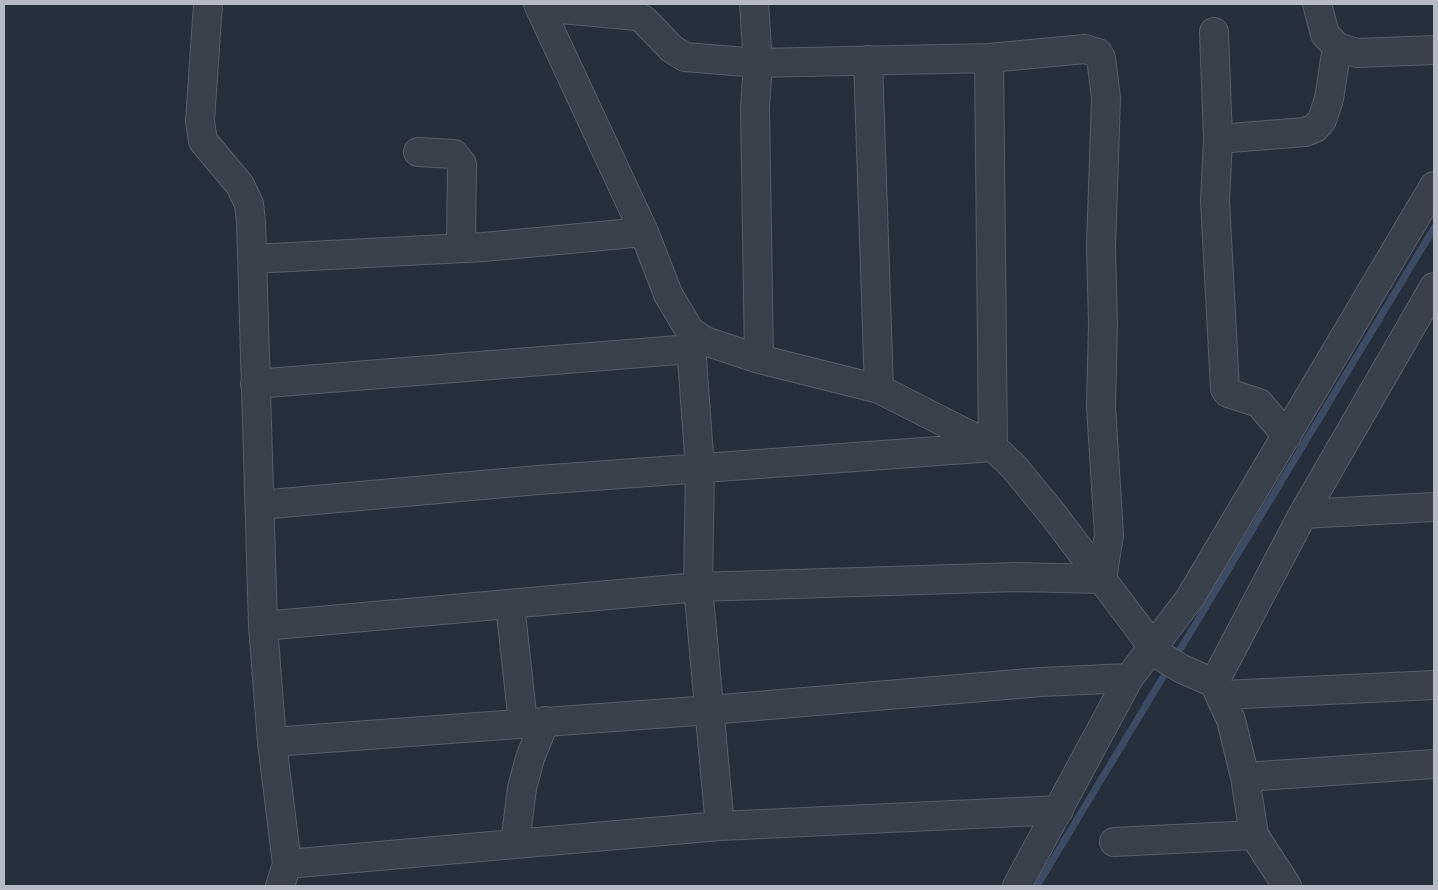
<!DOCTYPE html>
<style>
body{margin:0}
#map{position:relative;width:1438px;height:890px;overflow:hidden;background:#252e3b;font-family:"DejaVu Sans",sans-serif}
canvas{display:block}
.frame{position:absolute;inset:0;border:5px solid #b4bbc6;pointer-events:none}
</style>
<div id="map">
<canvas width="1438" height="890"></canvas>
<div class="frame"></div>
</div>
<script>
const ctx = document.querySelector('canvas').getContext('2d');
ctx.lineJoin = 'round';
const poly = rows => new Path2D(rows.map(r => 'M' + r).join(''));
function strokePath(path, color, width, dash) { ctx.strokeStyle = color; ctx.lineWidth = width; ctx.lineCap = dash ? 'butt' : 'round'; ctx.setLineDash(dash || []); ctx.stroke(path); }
const stream = poly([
 [1175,658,1434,228],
 [1037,886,1169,667]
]);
const minor = poly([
 [208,4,200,121,203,141,240,185,249,204,251,221,263,626,272,742,287,864,280,886],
 [538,4,644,232,668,294,690,331,705,341,759,359,879,389,993,447,1014,467,1055,517,1159,655,1182,669,1214,683,1231,720,1245,777,1254,835,1287,886],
 [754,4,758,63,755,108,759,359],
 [1317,4,1325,34,1337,47,1357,53,1434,50],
 [1214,32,1218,139,1215,201,1225,389,1228,393,1259,403,1287,436],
 [868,60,879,389],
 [1218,139,1305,132,1315,128,1322,120,1329,99,1337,47],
 [418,152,454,154,462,164,461,248],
 [252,259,484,247,644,232],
 [690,331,700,469,698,587,720,826],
 [255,384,691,349],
 [260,505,538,480,993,447,989,58],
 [1303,514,1434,507],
 [510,604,523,723],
 [263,626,698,587,1017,577,1102,579,1109,535,1101,406,1103,324,1101,247,1106,98,1101,58,1098,53,1085,49,989,58,758,63,685,57,672,49,644,20,637,16,540,7],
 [1214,683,1303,514,1434,287],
 [1222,695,1434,685],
 [272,742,710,710,1041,682,1129,678],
 [1245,777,1434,764],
 [1114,842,1254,835],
 [515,844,522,788,530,758,545,721],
 [287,864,720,826,1059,810],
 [1017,886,1129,678,1190,598,1434,186]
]);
strokePath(stream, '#3c4b63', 7);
strokePath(minor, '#575e69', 30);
strokePath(minor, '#38404b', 28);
</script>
